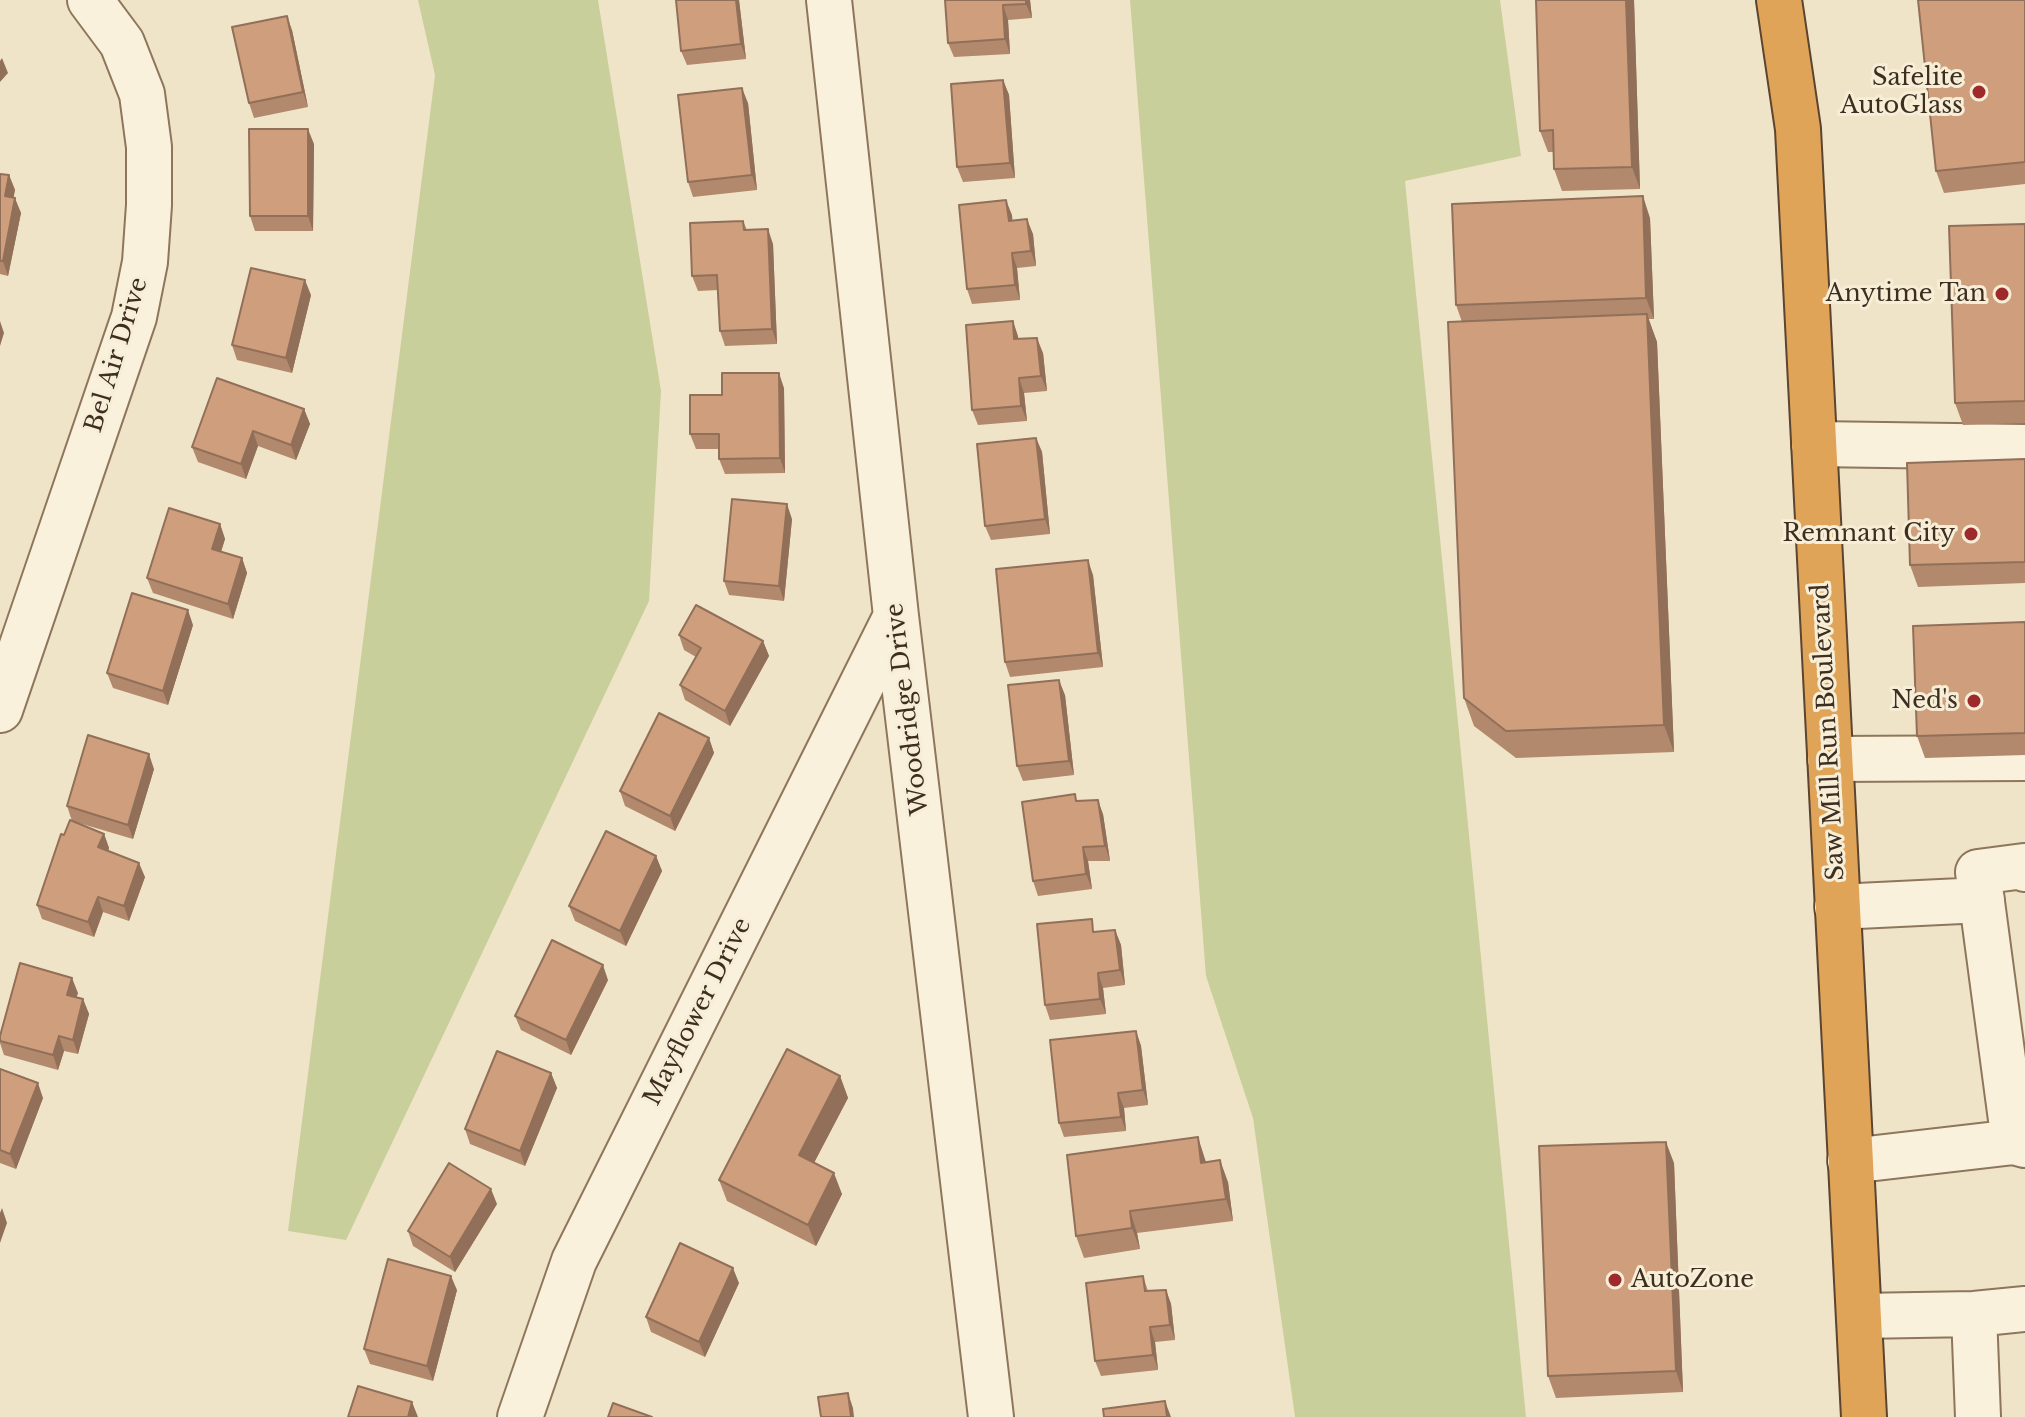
<!DOCTYPE html>
<style>
body{margin:0}
canvas{display:block;background:#f0e4c8}
</style>
<canvas width="2025" height="1417"></canvas>
<script>
const ctx = document.querySelector('canvas').getContext('2d');
ctx.lineJoin = 'round';
function paint(path, color) { ctx.fillStyle = color; ctx.fill(path, 'evenodd'); }
const poly = rows => new Path2D(rows.map(r => 'M' + r).join(''));
function strokePath(path, color, width, dash) { ctx.strokeStyle = color; ctx.lineWidth = width; ctx.lineCap = dash ? 'butt' : 'round'; ctx.setLineDash(dash || []); ctx.stroke(path); }
function drawText(font, color, halo, rows, align = 'center') {
  ctx.font = font + ' "Libre Baskerville",serif'; ctx.lineWidth = 6; ctx.setLineDash([]); ctx.textBaseline = 'middle'; ctx.strokeStyle = halo; ctx.fillStyle = color; for (const [text, x, y, turn = 0] of rows) {
    ctx.save(); ctx.translate(x, y); ctx.rotate((+turn || 0) * Math.PI / 180); ctx.textAlign = isNaN(turn) ? turn : align; if (halo) ctx.strokeText(text, 0, 0); ctx.fillText(text, 0, 0); ctx.restore();
  }
}
const green = poly([
 [418,0,598,0,661,391,649,601,346,1240,288,1231,435,75],
 [1130,0,1500,0,1521,156,1405,181,1526,1417,1295,1417,1253,1118,1206,976]
]);
const minor = poly([
 [829,0,896,616,991,1417],
 [1814,444,2025,447],
 [0,710,134,317,145,262,149,205,149,147,142,94,122,43,90,0],
 [1830,759,2025,758],
 [1837,907,1982,900],
 [2014,1142,1978,872,2024,866,2025,869],
 [1850,1161,2014,1142,2025,1145],
 [1974,1314,1978,1417],
 [1859,1316,1974,1314,2025,1309],
 [520,1417,574,1261,896,616]
]);
const highway = poly([
 [1779,0,1798,129,1864,1417]
]);
const wall = poly([
 [676,0,739,0,746,59,687,65,681,51],
 [945,0,1030,0,1032,18,1008,20,1010,54,954,57,948,43],
 [1536,0,1634,0,1640,189,1562,191,1554,169,1553,152,1548,152,1540,131],
 [2025,0,2025,184,1944,193,1936,171],
 [292,30,308,107,254,118,249,103],
 [1003,80,1009,95,1015,178,963,182,957,167],
 [748,103,757,190,693,197,688,182],
 [314,144,313,231,255,231,250,216],
 [0,174,9,175,15,190,13,197,21,213,8,276,0,274],
 [1012,215,1012,221,1033,234,1036,266,1017,268,1020,300,972,304,967,289],
 [1650,218,1654,319,1648,319,1657,342,1674,752,1516,758,1474,726,1464,698,1462,322,1456,305],
 [743,221,747,230,773,244,777,344,725,346,720,331,718,290,698,291,692,276],
 [2025,224,2025,423,1963,425,1955,403],
 [311,295,292,373,237,360,232,345],
 [1013,321,1018,339,1043,353,1047,391,1024,393,1027,421,978,425,972,410],
 [784,388,785,473,725,474,719,459,719,449,696,449,690,434,722,395],
 [304,409,310,424,296,460,258,446,246,479,198,462,192,447],
 [1036,438,1042,452,1050,534,991,540,985,526],
 [2025,459,2025,583,1918,587,1910,565],
 [792,519,784,601,729,595,724,581],
 [220,524,225,539,221,552,242,558,247,573,233,619,153,593,147,578],
 [1093,575,1103,667,1010,677,1005,662],
 [2025,622,2025,755,1925,758,1917,736],
 [193,625,168,705,113,688,107,673],
 [679,635,763,641,769,656,730,726,685,700,680,685,696,657,684,650],
 [1065,695,1074,775,1023,781,1017,766],
 [709,738,714,753,675,831,625,806,620,791],
 [154,769,133,839,72,821,67,806],
 [1078,801,1103,814,1110,861,1088,861,1092,889,1038,896,1033,881],
 [104,834,109,848,108,851,145,877,129,921,103,912,94,937,42,919,37,905,64,835],
 [656,856,662,871,626,946,575,921,569,906],
 [1115,930,1121,945,1125,985,1103,988,1106,1014,1050,1020,1045,1005,1097,932],
 [608,980,571,1055,521,1030,515,1016],
 [78,993,76,997,83,999,89,1014,78,1054,64,1051,58,1070,4,1055,0,1043,0,1036],
 [1136,1031,1141,1046,1148,1105,1124,1108,1126,1131,1064,1137,1059,1123],
 [0,1069,43,1098,16,1169,0,1163],
 [551,1073,557,1088,525,1166,470,1144,465,1129],
 [840,1076,848,1098,814,1163,842,1194,816,1246,727,1201,719,1180],
 [1205,1159,1206,1162,1228,1182,1233,1221,1137,1233,1140,1249,1084,1258,1076,1236],
 [1674,1163,1683,1392,1556,1398,1548,1376],
 [497,1204,455,1272,413,1246,408,1231],
 [1143,1276,1148,1291,1166,1290,1171,1304,1175,1340,1155,1342,1158,1370,1101,1376,1095,1361],
 [739,1283,705,1357,651,1332,646,1317],
 [457,1290,433,1381,370,1364,364,1349]
]);
const shadedWall = poly([
 [736,0,739,0,746,59,741,44],
 [1026,0,1030,0,1032,18,1026,4],
 [1626,0,1634,0,1640,189,1632,167],
 [1003,5,1008,20,1010,54,1005,39],
 [287,16,292,30,308,107,303,92],
 [2,58,8,73,0,82,0,61],
 [1003,80,1009,95,1015,178,1010,163],
 [742,88,748,103,757,190,752,175],
 [308,129,314,144,313,231,308,216],
 [9,175,15,190,11,211,5,196],
 [1643,196,1650,218,1654,319,1646,298],
 [15,198,21,213,8,276,3,261],
 [1006,200,1012,215,1014,236,1009,221],
 [1027,219,1033,234,1036,266,1031,251],
 [768,229,773,244,777,344,772,329],
 [1012,253,1017,268,1020,300,1015,285],
 [305,280,311,295,292,373,286,358],
 [1647,314,1657,342,1674,752,1664,725],
 [0,321,4,333,0,346],
 [1013,321,1018,336,1020,354,1014,339],
 [1037,338,1043,353,1047,391,1041,376],
 [779,373,784,388,785,473,780,458],
 [1019,378,1024,393,1027,421,1021,406],
 [304,409,310,424,296,460,291,445],
 [253,431,258,446,246,479,241,464],
 [1036,438,1042,452,1050,534,1045,519],
 [787,504,792,519,784,601,779,586],
 [220,524,225,539,217,564,212,549],
 [242,558,247,573,233,619,228,604],
 [1088,560,1093,575,1103,667,1098,653],
 [188,610,193,625,168,705,163,691],
 [763,641,769,656,730,726,725,711],
 [1059,680,1065,695,1074,775,1069,761],
 [709,738,714,753,675,831,670,816],
 [149,754,154,769,133,839,128,825],
 [1098,800,1103,814,1110,861,1105,846],
 [104,834,109,848,104,862,98,847],
 [1083,847,1088,861,1092,889,1086,874],
 [656,856,662,871,626,946,620,931],
 [139,863,145,877,129,921,124,906],
 [98,897,103,912,94,937,88,922],
 [1115,930,1121,945,1125,985,1120,970],
 [603,965,608,980,571,1055,566,1040],
 [1098,973,1103,988,1106,1014,1100,999],
 [72,978,78,993,72,1010,67,995],
 [83,999,89,1014,78,1054,73,1040],
 [1136,1031,1141,1046,1148,1105,1143,1090],
 [59,1036,64,1051,58,1070,53,1055],
 [551,1073,557,1088,525,1166,520,1151],
 [840,1076,848,1098,807,1176,799,1155],
 [38,1083,43,1098,16,1169,10,1154],
 [1118,1093,1124,1108,1126,1131,1121,1117],
 [1198,1137,1205,1159,1209,1184,1201,1163],
 [1666,1142,1674,1163,1683,1392,1676,1371],
 [1220,1160,1228,1182,1233,1221,1226,1199],
 [834,1173,842,1194,816,1246,808,1225],
 [491,1189,497,1204,455,1272,450,1257],
 [2,1208,7,1223,0,1243,0,1213],
 [1130,1211,1137,1233,1140,1249,1132,1228],
 [733,1268,739,1283,705,1357,699,1342],
 [451,1276,457,1290,433,1381,427,1366],
 [1166,1290,1171,1304,1175,1340,1170,1325],
 [1150,1327,1155,1342,1158,1370,1153,1355],
 [848,1393,853,1408,854,1417,851,1417],
 [1165,1401,1171,1417,1167,1417],
 [412,1402,418,1417,408,1417]
]);
const building = poly([
 [676,0,736,0,741,44,681,51,676,0],
 [945,0,1026,0,1026,4,1003,5,1005,39,948,43,945,0],
 [1536,0,1626,0,1632,167,1554,169,1553,130,1540,131,1536,0],
 [1918,0,2025,0,2025,162,1936,171,1918,0],
 [287,16,303,92,249,103,232,27,287,16],
 [1003,80,1010,163,957,167,951,84,1003,80],
 [742,88,752,175,688,182,678,95,742,88],
 [249,129,308,129,308,216,250,216,249,129],
 [0,174,9,175,5,196,15,198,3,261,0,261,0,174],
 [1643,196,1646,298,1456,305,1452,204,1643,196],
 [1006,200,1009,221,1027,219,1031,251,1012,253,1015,285,967,289,959,205,1006,200],
 [743,221,744,230,768,229,772,329,720,331,717,275,692,276,690,223,743,221],
 [2025,224,2025,401,1955,403,1949,226,2025,224],
 [251,268,305,280,286,358,232,345,251,268],
 [1647,314,1664,725,1506,731,1464,698,1448,322,1647,314],
 [1013,321,1014,339,1037,338,1041,376,1019,378,1021,406,972,410,966,325,1013,321],
 [722,373,779,373,780,458,719,459,719,434,690,434,690,395,722,395,722,373],
 [217,378,304,409,291,445,253,431,241,464,192,447,217,378],
 [1036,438,1045,519,985,526,977,444,1036,438],
 [2025,459,2025,562,1910,565,1907,463,2025,459],
 [732,499,787,504,779,586,724,581,732,499],
 [169,508,220,524,212,549,242,558,228,604,147,578,169,508],
 [1088,560,1098,653,1005,662,996,569,1088,560],
 [132,593,188,610,163,691,107,673,132,593],
 [696,605,763,641,725,711,680,685,701,648,679,635,696,605],
 [2025,622,2025,733,1917,736,1913,626,2025,622],
 [1059,680,1069,761,1017,766,1008,685,1059,680],
 [659,713,709,738,670,816,620,791,659,713],
 [88,735,149,754,128,825,67,806,88,735],
 [1075,794,1076,801,1098,800,1105,846,1083,847,1086,874,1033,881,1022,802,1075,794],
 [70,820,104,834,98,847,139,863,124,906,98,897,88,922,37,905,61,834,64,835,70,820],
 [606,831,656,856,620,931,569,906,606,831],
 [1092,919,1093,932,1115,930,1120,970,1098,973,1100,999,1045,1005,1037,924,1092,919],
 [552,940,603,965,566,1040,515,1016,552,940],
 [20,963,72,978,67,995,83,999,73,1040,59,1036,53,1055,0,1041,0,1036,20,963],
 [1136,1031,1143,1090,1118,1093,1121,1117,1059,1123,1050,1040,1136,1031],
 [787,1049,840,1076,799,1155,834,1173,808,1225,719,1180,787,1049],
 [497,1051,551,1073,520,1151,465,1129,497,1051],
 [0,1069,38,1083,10,1154,0,1150,0,1069],
 [1198,1137,1201,1163,1220,1160,1226,1199,1130,1211,1132,1228,1076,1236,1067,1155,1198,1137],
 [1666,1142,1676,1371,1548,1376,1539,1146,1666,1142],
 [449,1163,491,1189,450,1257,408,1231,449,1163],
 [680,1243,733,1268,699,1342,646,1317,680,1243],
 [388,1259,451,1276,427,1366,364,1349,388,1259],
 [1143,1276,1145,1291,1166,1290,1170,1325,1150,1327,1153,1355,1095,1361,1086,1283,1143,1276],
 [358,1386,412,1402,408,1417,348,1417,358,1386],
 [848,1393,851,1417,821,1417,818,1397,848,1393],
 [1165,1401,1167,1417,1104,1417,1103,1409,1165,1401],
 [613,1403,652,1417,608,1417,613,1403]
]);
const markers = [
 [1979,92,8,"#9e2a2b"],
 [2002,294,8,"#9e2a2b"],
 [1971,534,8,"#9e2a2b"],
 [1974,701,8,"#9e2a2b"],
 [1615,1280,8,"#9e2a2b"]
];
const poiNames = [
 ["Safelite",1963,78],
 ["AutoGlass",1963,106],
 ["Anytime Tan",1986,294],
 ["Remnant City",1955,534],
 ["Ned's",1958,701],
 ["AutoZone",1631,1280,"left"]
];
const streetNames = [
 ["Bel Air Drive",117,355,-73],
 ["Woodridge Drive",908,709,-97],
 ["Saw Mill Run Boulevard",1829,732,-93],
 ["Mayflower Drive",698,1012,-63]
];
paint(green, '#c9cf9b');
strokePath(minor, '#8d765c', 48);
strokePath(highway, '#5b4430', 48);
strokePath(minor, '#faf1dc', 44);
strokePath(highway, '#e0a458', 44);
paint(wall, '#b2896c');
paint(shadedWall, '#916f58');
paint(building, '#cf9f7d');
strokePath(building, '#916f58', 2);
for (const [x, y, r, color] of markers) { const dot = new Path2D(); dot.arc(x, y, r, 0, 2 * Math.PI); ctx.fillStyle = color; ctx.fill(dot); strokePath(dot, '#f7eed8', 3); }
drawText('24px', '#3d2e20', '#f7eed8', poiNames, 'right');
drawText('24px', '#3d2e20', '#f7eed8', streetNames);
</script>
